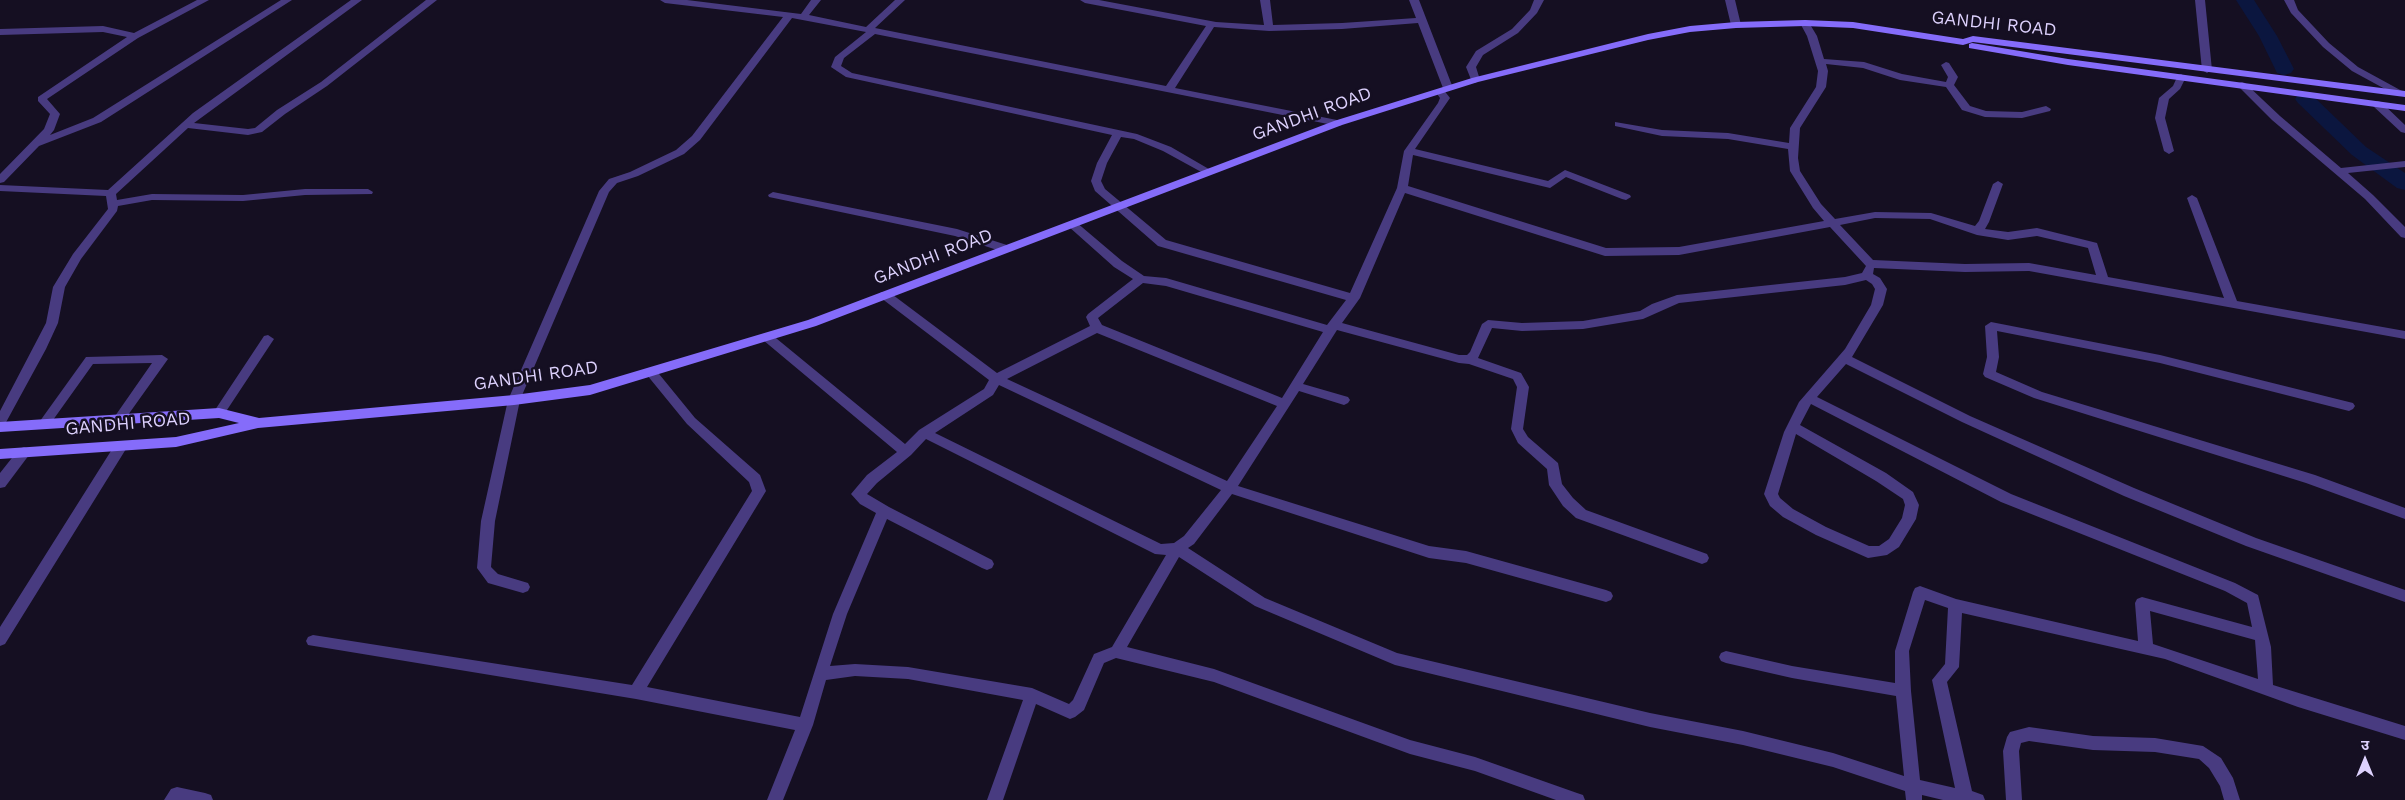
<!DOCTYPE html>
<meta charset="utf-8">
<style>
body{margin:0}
#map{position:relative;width:2405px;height:800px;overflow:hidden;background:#150f22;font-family:"Work Sans","Noto Sans Devanagari",sans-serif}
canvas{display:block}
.north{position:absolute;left:2340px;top:735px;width:50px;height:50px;-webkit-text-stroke:4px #150f22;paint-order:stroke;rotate:0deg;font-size:14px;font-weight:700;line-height:20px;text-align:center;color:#ddd1fd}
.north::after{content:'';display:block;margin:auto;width:18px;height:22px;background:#ddd1fd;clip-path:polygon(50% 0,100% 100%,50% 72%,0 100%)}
</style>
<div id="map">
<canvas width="2405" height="800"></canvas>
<div class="north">उ</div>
</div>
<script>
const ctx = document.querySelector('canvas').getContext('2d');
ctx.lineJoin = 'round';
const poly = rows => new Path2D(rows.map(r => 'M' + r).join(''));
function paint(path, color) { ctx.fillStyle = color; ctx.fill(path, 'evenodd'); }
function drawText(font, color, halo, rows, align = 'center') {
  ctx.font = font + ' "Work Sans",sans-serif'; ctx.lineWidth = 5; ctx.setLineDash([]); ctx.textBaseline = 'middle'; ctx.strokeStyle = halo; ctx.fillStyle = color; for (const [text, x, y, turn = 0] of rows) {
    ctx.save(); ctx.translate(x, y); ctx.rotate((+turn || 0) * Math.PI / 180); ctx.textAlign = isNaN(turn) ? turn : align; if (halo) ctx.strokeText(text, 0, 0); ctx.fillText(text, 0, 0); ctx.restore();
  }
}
const canal = poly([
 [2236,0,2254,0,2277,36,2294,69,2291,73,2284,75,2277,73,2259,36,2236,0],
 [2305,93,2312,95,2366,147,2405,173,2405,190,2397,188,2352,155,2298,103,2295,99,2298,95,2305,93]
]);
const minor = poly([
 [197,0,209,0,138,38,47,99,60,114,54,130,50,135,93,118,281,0,292,0,101,122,39,146,4,182,0,183,0,174,44,129,50,114,38,101,38,97,127,37,103,32,0,35,0,29,103,26,134,33,197,0],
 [351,0,362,0,194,123,248,129,255,128,277,110,321,82,426,0,437,0,327,86,285,114,262,132,248,135,188,128,116,194,117,200,152,194,243,195,305,189,368,189,373,192,372,194,305,195,243,201,152,200,118,206,117,211,81,259,65,287,58,323,46,349,4,426,0,428,0,411,46,323,53,287,73,254,108,209,106,196,0,191,0,185,108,190,193,113,351,0],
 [660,0,687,0,801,14,811,0,821,0,809,15,866,27,895,0,905,0,875,28,1166,86,1206,26,1085,3,1080,0,1099,0,1216,22,1264,25,1260,0,1270,0,1273,25,1342,23,1416,18,1409,0,1419,0,1453,88,1451,90,1445,90,1443,88,1418,23,1342,29,1269,31,1214,27,1175,88,1342,121,1342,125,1338,126,875,34,844,58,841,66,852,73,1137,134,1171,147,1214,172,1213,174,1205,174,1163,151,1134,139,1121,137,1107,163,1101,181,1105,189,1166,240,1350,293,1397,188,1404,151,1438,103,1440,98,1435,91,1437,89,1443,89,1450,98,1415,149,1548,181,1565,170,1630,195,1631,197,1626,200,1622,199,1566,177,1550,188,1413,155,1408,186,1606,248,1679,247,1824,221,1813,208,1790,171,1788,149,1728,139,1662,136,1615,126,1615,122,1662,130,1728,133,1789,143,1790,128,1816,87,1818,71,1807,36,1800,23,1805,20,1808,21,1817,36,1824,59,1864,62,1902,74,1946,82,1948,77,1941,65,1946,62,1949,63,1958,77,1954,85,1970,106,1986,111,2022,112,2046,106,2051,109,2050,111,2022,118,1985,117,1962,110,1946,87,1900,80,1863,68,1826,64,1828,71,1826,87,1800,128,1798,158,1800,171,1821,204,1835,219,1875,212,1931,213,1975,226,1979,221,1993,184,1998,181,2003,184,1989,222,1985,229,2008,232,2037,228,2097,243,2108,277,2224,298,2187,198,2192,195,2197,198,2237,301,2405,331,2405,339,2029,271,1965,272,1874,268,1873,274,1880,278,1887,289,1883,305,1852,357,1970,416,2134,488,2256,538,2405,590,2405,602,2246,546,2124,496,1962,422,1846,364,1817,397,2011,494,2235,583,2258,595,2271,647,2273,685,2405,726,2405,740,2298,707,2165,659,1962,613,1959,667,1947,682,1972,791,1983,795,1985,800,1943,800,1922,795,1922,800,1906,800,1905,791,1833,767,1743,745,1650,727,1395,665,1255,606,1179,557,1127,647,1214,669,1410,740,1475,757,1577,793,1583,795,1585,800,1556,800,1475,771,1410,754,1214,682,1116,658,1104,663,1084,710,1075,717,1070,719,1036,704,1003,800,987,800,1023,700,908,679,855,676,826,680,813,725,783,800,767,800,795,730,636,699,308,645,306,641,308,637,313,635,632,685,752,491,749,482,687,424,647,375,645,372,647,369,651,368,655,369,695,418,760,475,766,491,647,687,800,717,833,614,876,513,860,504,851,494,867,475,897,452,763,340,761,337,763,334,771,334,905,444,919,430,984,389,989,380,881,298,879,295,881,292,889,292,997,373,1090,326,1086,317,1088,314,1133,279,1114,267,1068,226,1067,224,1068,222,1076,222,1122,261,1144,276,1166,278,1327,325,1346,300,1158,246,1095,191,1091,181,1097,163,1112,135,846,77,831,67,835,57,866,32,792,18,700,140,684,154,638,176,617,183,609,192,520,400,495,521,491,567,498,574,528,583,530,587,528,591,523,593,488,583,477,568,481,521,508,400,599,191,609,179,630,172,676,150,692,136,783,17,665,3,660,0],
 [1405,193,1605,256,1679,255,1830,227,1866,266,1862,273,1845,277,1677,295,1652,304,1640,311,1583,321,1522,323,1488,320,1482,324,1470,352,1467,355,1459,355,1342,323,1360,298,1405,193],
 [1875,218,1930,219,1977,235,2008,240,2037,236,2088,248,2096,275,2029,263,1965,264,1873,260,1840,225,1875,218],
 [1866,280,1872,284,1875,289,1871,305,1845,349,1799,402,1784,432,1764,494,1770,506,1783,517,1816,535,1868,558,1887,555,1899,547,1916,519,1919,505,1913,492,1886,473,1800,425,1811,404,2001,502,2225,591,2247,603,2252,627,2142,597,2137,599,2135,603,2138,641,1956,599,1920,586,1915,588,1913,592,1895,651,1895,683,1792,666,1726,651,1721,653,1719,657,1721,661,1726,663,1792,678,1896,696,1904,776,1833,753,1743,731,1650,713,1397,653,1265,598,1188,548,1194,544,1232,494,1429,558,1466,563,1606,602,1611,600,1613,596,1611,592,1606,590,1466,551,1429,546,1238,486,1299,391,1344,405,1348,403,1350,400,1348,397,1303,384,1337,330,1459,363,1469,364,1513,379,1517,387,1511,429,1518,443,1547,469,1549,485,1563,506,1576,518,1702,564,1707,562,1709,558,1707,554,1586,510,1573,498,1562,484,1558,463,1528,437,1523,429,1529,387,1521,373,1478,358,1492,328,1522,331,1583,329,1643,319,1679,303,1845,285,1866,280],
 [1143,283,1166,286,1323,332,1282,398,1102,325,1098,318,1143,283],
 [1097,333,1277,406,1227,481,1007,379,1097,333],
 [999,385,1221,490,1184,536,1174,543,1161,544,935,433,993,395,999,385],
 [1796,434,1876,481,1903,499,1905,505,1902,518,1889,539,1879,546,1869,546,1826,527,1793,509,1780,498,1778,494,1796,434],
 [926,439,1155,554,1166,555,1112,647,1094,654,1073,700,1069,704,1032,688,908,667,855,664,830,666,847,614,887,519,982,568,987,570,992,568,994,564,992,560,889,507,867,494,877,483,911,455,926,439],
 [1925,600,1948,608,1945,664,1932,680,1955,788,1920,780,1911,691,1909,651,1925,600],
 [2150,611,2255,640,2258,679,2153,644,2150,611],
 [1534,0,1544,0,1537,13,1518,33,1483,55,1476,67,1480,80,1475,83,1472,82,1466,67,1476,51,1512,29,1530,10,1534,0],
 [1725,0,1735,0,1741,25,1739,27,1733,27,1731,25,1725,0],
 [2195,0,2205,0,2212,70,2207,73,2202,70,2195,0],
 [2284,0,2294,0,2298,10,2329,43,2358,67,2402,91,2402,95,2396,95,2352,71,2323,47,2291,13,2284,0],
 [2181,74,2186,77,2180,89,2169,99,2165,118,2174,151,2169,154,2164,151,2155,118,2159,98,2173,86,2178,75,2181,74],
 [2242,82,2245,83,2280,116,2341,168,2405,161,2405,167,2348,173,2373,195,2405,227,2405,238,2401,237,2365,199,2272,120,2239,87,2239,83,2242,82],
 [2377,101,2381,102,2405,125,2405,133,2401,132,2373,106,2372,104,2377,101],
 [773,192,957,229,1010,246,1012,249,1006,253,955,236,769,197,768,195,773,192],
 [1991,322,2160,355,2353,403,2355,406,2353,409,2349,411,2160,363,1997,331,1999,357,1996,372,2042,392,2315,475,2405,508,2405,519,2306,483,2034,398,1985,377,1983,374,1987,357,1985,326,1991,322],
 [268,335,274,339,272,342,223,416,215,416,213,413,215,410,264,336,268,335],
 [162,355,168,359,123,422,119,424,113,419,152,363,93,364,48,427,40,427,38,424,40,421,86,357,162,355],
 [121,441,126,443,127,446,126,449,5,644,0,646,0,627,116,443,121,441],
 [24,447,29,449,30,452,29,455,5,487,0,488,0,473,19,449,24,447],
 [2029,727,2093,736,2155,738,2203,746,2221,758,2233,778,2240,800,2224,800,2220,786,2209,768,2199,759,2155,752,2093,750,2029,741,2021,743,2019,751,2022,800,2006,800,2003,751,2007,737,2010,732,2029,727],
 [177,787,205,793,211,795,213,800,164,800,171,789,177,787]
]);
const secondary = poly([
 [1805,20,1853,22,1963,39,1973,36,2405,91,2405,97,1973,42,1963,45,1853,28,1805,26,1736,28,1690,32,1648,40,1478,82,1342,125,816,326,590,395,514,405,258,428,176,447,0,459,0,449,176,437,239,423,219,418,0,432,0,422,219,408,259,418,514,395,590,385,808,320,1334,121,1472,78,1648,34,1690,26,1736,22,1805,20],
 [1972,43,2068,59,2405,105,2405,111,2068,65,1969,48,1969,44,1972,43]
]);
const streetNames = [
 ["GANDHI ROAD",1994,24,6],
 ["GANDHI ROAD",1312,114,-20],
 ["GANDHI ROAD",933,257,-21],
 ["GANDHI ROAD",536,376,-8],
 ["GANDHI ROAD",128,424,-5]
];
paint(canal, '#0b163f');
paint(minor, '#483b80');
paint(secondary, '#856cfa');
drawText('18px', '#ddd1fd', '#150f22', streetNames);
</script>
